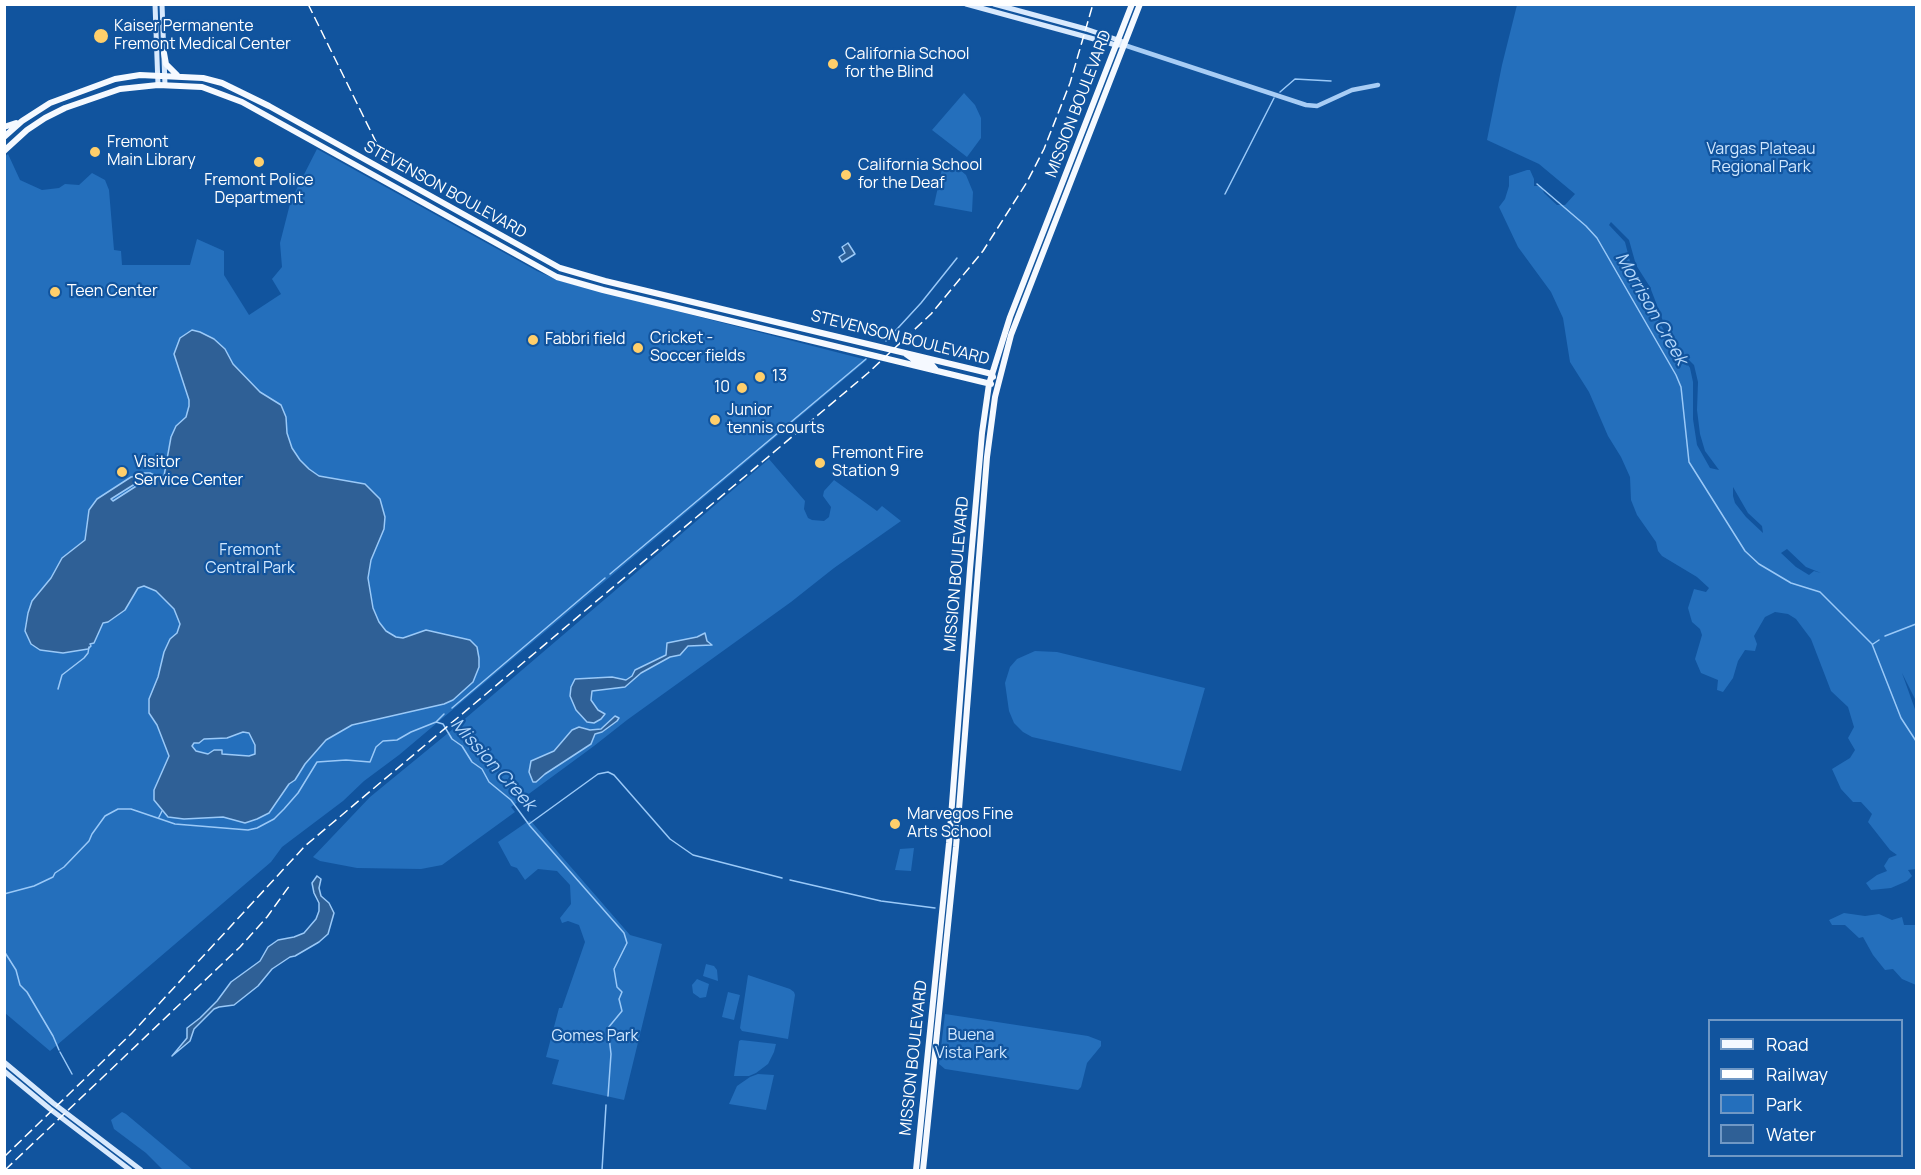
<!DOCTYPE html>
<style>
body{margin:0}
#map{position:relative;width:1921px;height:1175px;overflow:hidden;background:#11549e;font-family:Manrope,sans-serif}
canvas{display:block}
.frame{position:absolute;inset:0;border:6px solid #fff;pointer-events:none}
.legend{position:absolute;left:1708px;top:1019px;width:195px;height:138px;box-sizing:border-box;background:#11549e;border:2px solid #7098c5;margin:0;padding:8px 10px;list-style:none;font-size:18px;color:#fff}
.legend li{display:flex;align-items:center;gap:12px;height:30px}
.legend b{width:30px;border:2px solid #7098c5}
</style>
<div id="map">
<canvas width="1921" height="1175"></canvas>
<div class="frame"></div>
<ul class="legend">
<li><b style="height:8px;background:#f5f9ff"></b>Road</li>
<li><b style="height:8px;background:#fff"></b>Railway</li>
<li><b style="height:16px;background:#246fbc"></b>Park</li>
<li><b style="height:16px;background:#2f6096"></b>Water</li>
</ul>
</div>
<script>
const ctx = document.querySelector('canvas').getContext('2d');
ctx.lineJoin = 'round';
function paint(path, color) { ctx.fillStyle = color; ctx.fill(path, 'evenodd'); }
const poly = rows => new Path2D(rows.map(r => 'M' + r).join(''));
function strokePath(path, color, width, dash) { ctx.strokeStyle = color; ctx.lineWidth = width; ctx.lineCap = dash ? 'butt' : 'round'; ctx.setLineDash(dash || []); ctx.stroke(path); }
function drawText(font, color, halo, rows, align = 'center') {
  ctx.font = font + ' Manrope,sans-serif'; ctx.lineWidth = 4.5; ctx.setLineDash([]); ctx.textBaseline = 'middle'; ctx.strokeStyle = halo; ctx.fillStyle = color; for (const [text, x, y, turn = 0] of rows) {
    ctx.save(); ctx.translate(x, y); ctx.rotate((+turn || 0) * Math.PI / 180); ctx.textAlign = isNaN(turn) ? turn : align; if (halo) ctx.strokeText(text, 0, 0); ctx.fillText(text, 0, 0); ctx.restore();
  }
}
const green = poly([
 [1517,5,1916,5,1916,701,1902,673,1916,712,1916,869,1908,870,1912,876,1907,881,1891,888,1871,890,1866,883,1877,875,1887,871,1884,866,1889,858,1897,855,1890,850,1868,822,1872,814,1861,802,1853,802,1841,789,1832,769,1850,758,1855,750,1848,738,1854,727,1848,707,1831,691,1811,639,1796,619,1788,614,1775,612,1765,617,1754,636,1757,644,1755,651,1745,650,1738,661,1733,678,1723,692,1717,690,1718,680,1701,673,1695,659,1702,635,1700,629,1692,622,1688,608,1694,589,1706,592,1709,588,1697,577,1662,556,1658,551,1656,542,1637,515,1631,500,1630,477,1621,457,1608,436,1589,392,1570,362,1563,318,1551,292,1518,247,1499,207,1505,199,1509,186,1509,176,1527,170,1530,170,1534,179,1534,186,1541,186,1544,193,1557,205,1565,205,1575,194,1539,164,1487,140,1502,65],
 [1611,222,1629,240,1636,265,1650,287,1663,321,1680,351,1694,365,1698,382,1697,410,1700,434,1705,451,1719,470,1710,468,1697,445,1693,419,1693,382,1690,368,1687,363,1676,353,1659,321,1644,287,1632,269,1625,242,1609,225],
 [1733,487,1748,513,1762,526,1763,533,1746,517,1735,503,1733,496],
 [1787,549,1806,567,1821,573,1814,571,1809,575,1796,567,1781,553],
 [964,93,975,105,981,118,981,138,967,157,932,130],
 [317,149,537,271,560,281,867,360,399,755,364,781,343,801,282,847,271,862,50,1051,5,1013,4,157,8,154,20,180,42,190,59,188,65,184,79,185,92,173,105,180,109,190,114,250,121,251,122,265,190,265,197,239,224,251,224,275,249,315,281,294,272,279,282,267,280,243,291,200],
 [943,164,959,169,966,175,973,192,972,212,934,205],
 [769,459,805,501,804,509,808,518,812,520,824,521,829,517,831,507,823,496,824,491,834,480,877,511,882,506,901,521,834,568,791,602,627,720,594,746,511,807,515,812,442,865,421,869,357,868,320,861,313,857,370,797,453,729],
 [1035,651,1057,652,1205,688,1181,771,1032,737,1023,732,1014,723,1009,711,1005,683,1010,667,1017,659],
 [530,820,630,935,662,944,624,1100,552,1084,559,1060,546,1057,559,1008,562,1008,585,942,579,925,568,921,562,923,560,918,571,904,570,885,557,871,538,869,525,880,517,868,511,866,498,842],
 [914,848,911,871,895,870,900,849],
 [1844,913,1865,916,1879,914,1892,920,1902,917,1904,925,1916,925,1916,985,1902,979,1893,969,1885,970,1873,955,1863,937,1859,938,1845,925,1832,925,1829,920],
 [706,964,714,966,717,970,718,981,703,976],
 [748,975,790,989,794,992,795,995,788,1039,742,1031,740,1028],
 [697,979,709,984,706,997,700,998,693,993,692,985],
 [728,992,740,995,734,1020,722,1017],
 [945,1014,1088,1036,1101,1041,1101,1046,1087,1063,1081,1087,1078,1090,945,1069,939,1064],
 [741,1040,776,1044,774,1052,768,1064,756,1073,749,1076,734,1076,739,1041],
 [758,1074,774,1075,766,1110,729,1104,737,1086,750,1077],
 [122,1112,126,1114,193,1170,163,1170,146,1153,114,1129,111,1120]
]);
const water = poly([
 [848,243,855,254,842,262,839,257,845,253,842,247,848,243],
 [192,330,200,332,214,339,225,349,233,364,260,392,281,405,286,417,287,433,292,448,300,460,309,469,319,476,365,484,380,499,385,517,384,529,371,560,368,578,373,608,379,622,386,631,396,637,403,638,426,630,470,640,477,647,479,658,479,667,473,682,453,700,444,704,352,725,326,740,305,764,295,780,289,784,269,813,257,819,245,823,223,817,184,819,168,817,154,800,154,790,169,756,157,725,149,713,149,699,158,677,164,652,170,639,177,633,180,624,174,609,156,591,144,586,138,588,125,610,108,622,103,623,94,643,90,644,91,646,88,649,63,653,40,650,31,644,25,631,28,613,32,601,51,578,62,558,85,540,89,510,97,499,131,477,136,476,138,482,111,499,113,501,141,483,137,475,141,473,150,473,158,477,164,476,171,437,176,426,186,417,189,406,189,400,174,354,180,338,192,330],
 [243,732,249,733,255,745,255,754,249,756,222,754,222,750,214,750,208,754,196,751,192,746,194,743,199,743,204,739,227,738,243,732],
 [705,633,707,641,712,645,688,646,680,655,670,657,641,673,625,687,592,691,591,700,598,710,605,714,601,719,594,723,587,722,576,710,570,696,571,687,575,679,612,677,626,680,632,676,635,670,666,655,667,643,697,637,705,633],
 [615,716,619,718,617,721,602,732,595,734,591,744,545,774,536,782,533,782,529,772,531,761,554,751,572,730,579,727,590,730,601,729,615,716],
 [317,876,321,879,319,888,321,896,329,903,334,913,328,934,319,942,295,956,290,957,272,969,258,986,234,1005,219,1007,214,1009,194,1029,190,1041,172,1056,187,1038,187,1028,200,1018,217,1001,231,982,260,961,268,947,278,940,294,937,304,933,316,919,319,911,319,903,314,893,312,883,317,876]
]);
const stream = poly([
 [1280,92,1295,79,1331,81],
 [1537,184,1586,226,1597,238,1676,375,1681,387,1689,462,1745,551,1759,564,1791,583,1820,592,1872,644,1901,718,1916,741],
 [1225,194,1274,98],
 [886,341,921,303,957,258],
 [610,574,866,359],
 [1885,636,1916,624],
 [1873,644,1879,640],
 [58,689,62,675,84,658,88,653,89,647],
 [452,708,605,578],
 [436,722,444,714],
 [159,817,162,811],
 [529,824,598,774,608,772,614,775,670,839,693,855,782,878],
 [790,880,881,901,935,908],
 [4,894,34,886,53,877,55,873,64,867,89,841,92,834,105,816,118,809,131,809,175,824,248,830,257,828,274,819,284,809,298,793,317,762,346,760,370,762,376,747,383,741,397,740,411,732,436,722,443,724,452,739,462,746,472,762,482,769,489,782,511,800,530,826,624,933,627,943,614,969,617,987,622,992,619,999,622,1011,608,1028,611,1054,608,1096],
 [4,951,16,970,20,985,27,992,53,1036,59,1050],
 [60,1052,72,1074],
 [602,1170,606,1105]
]);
const tertiary = poly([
 [1124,45,1306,105,1317,106,1352,90,1378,85]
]);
const secondary = poly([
 [155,4,158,85],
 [162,4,165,85],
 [966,4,1116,45,1124,45],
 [994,4,1086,29,1121,41],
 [4,1062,53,1103,141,1170],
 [4,1071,50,1109,130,1170]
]);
const primary = poly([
 [164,53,166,64,177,75],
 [4,127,16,123],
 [4,137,22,121,50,103,115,79,140,75,203,78,222,83,269,106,560,268,605,281,980,371,992,374,993,377],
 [4,151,27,130,45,118,65,108,120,89,158,85,202,87,242,102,557,277,603,290,991,384],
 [906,354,913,359,931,364,936,370],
 [916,1170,949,843,970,569,982,433,989,384,1010,317,1132,4],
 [923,1170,956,847,987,457,995,397,1011,335,1140,4]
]);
const rail = poly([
 [308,4,379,148],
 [4,1157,132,1033,305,846,868,373,931,314,983,251,1027,182,1044,149,1070,83,1093,4],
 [5,1170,240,947,267,917,290,885]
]);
const markers = [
 [101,36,8,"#ffcf6b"],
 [833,64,6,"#ffcf6b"],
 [95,152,6,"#ffcf6b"],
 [259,162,6,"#ffcf6b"],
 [846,175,6,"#ffcf6b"],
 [55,292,6,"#ffcf6b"],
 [533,340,6,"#ffcf6b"],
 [638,348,6,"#ffcf6b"],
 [760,377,6,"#ffcf6b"],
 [742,388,6,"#ffcf6b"],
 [715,420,6,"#ffcf6b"],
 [820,463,6,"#ffcf6b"],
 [122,472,6,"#ffcf6b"],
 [895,824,6,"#ffcf6b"]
];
const poiNames = [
 ["Kaiser Permanente",114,27],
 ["Fremont Medical Center",114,45],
 ["California School",845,55],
 ["for the Blind",845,73],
 ["Fremont",107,143],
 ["Main Library",107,161],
 ["California School",858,166],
 ["for the Deaf",858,184],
 ["Fremont Police",259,181,"center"],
 ["Department",259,199,"center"],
 ["Teen Center",67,292],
 ["Cricket -",650,339],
 ["Soccer fields",650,357],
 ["Fabbri field",545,340],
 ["13",772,377],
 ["10",730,388,"right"],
 ["Junior",727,411],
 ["tennis courts",727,429],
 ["Fremont Fire",832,454],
 ["Station 9",832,472],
 ["Visitor",134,463],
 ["Service Center",134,481],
 ["Marvegos Fine",907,815],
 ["Arts School",907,833]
];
const streetNames = [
 ["MISSION BOULEVARD",1079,104,-69],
 ["STEVENSON BOULEVARD",445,190,29],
 ["STEVENSON BOULEVARD",900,338,14],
 ["MISSION BOULEVARD",957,574,-85],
 ["MISSION BOULEVARD",914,1058,-84]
];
const parkNames = [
 ["Vargas Plateau",1761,150],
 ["Regional Park",1761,168],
 ["Fremont",250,551],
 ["Central Park",250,569],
 ["Buena",971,1036],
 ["Vista Park",971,1054],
 ["Gomes Park",595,1037]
];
const waterNames = [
 ["Morrison Creek",1651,309,60],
 ["Mission Creek",493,765,48]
];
paint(green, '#246fbc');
paint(water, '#2f6096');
strokePath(water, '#9ac9f8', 1.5);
strokePath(stream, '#9ac9f8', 1.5);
strokePath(tertiary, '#a8cdf5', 4.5);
strokePath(secondary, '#d8e9fd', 5);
strokePath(primary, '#f5f9ff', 6);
strokePath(rail, '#fff', 1.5, [10, 4.5]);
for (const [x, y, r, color] of markers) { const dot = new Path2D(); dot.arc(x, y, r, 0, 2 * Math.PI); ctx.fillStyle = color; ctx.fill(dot); strokePath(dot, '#11549e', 2); }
drawText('16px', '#fff', '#11549e', poiNames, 'left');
drawText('16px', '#fff', '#11549e', streetNames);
drawText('16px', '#d0e7fe', '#11549e', parkNames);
drawText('italic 18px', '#b4d7fb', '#11549e', waterNames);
</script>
